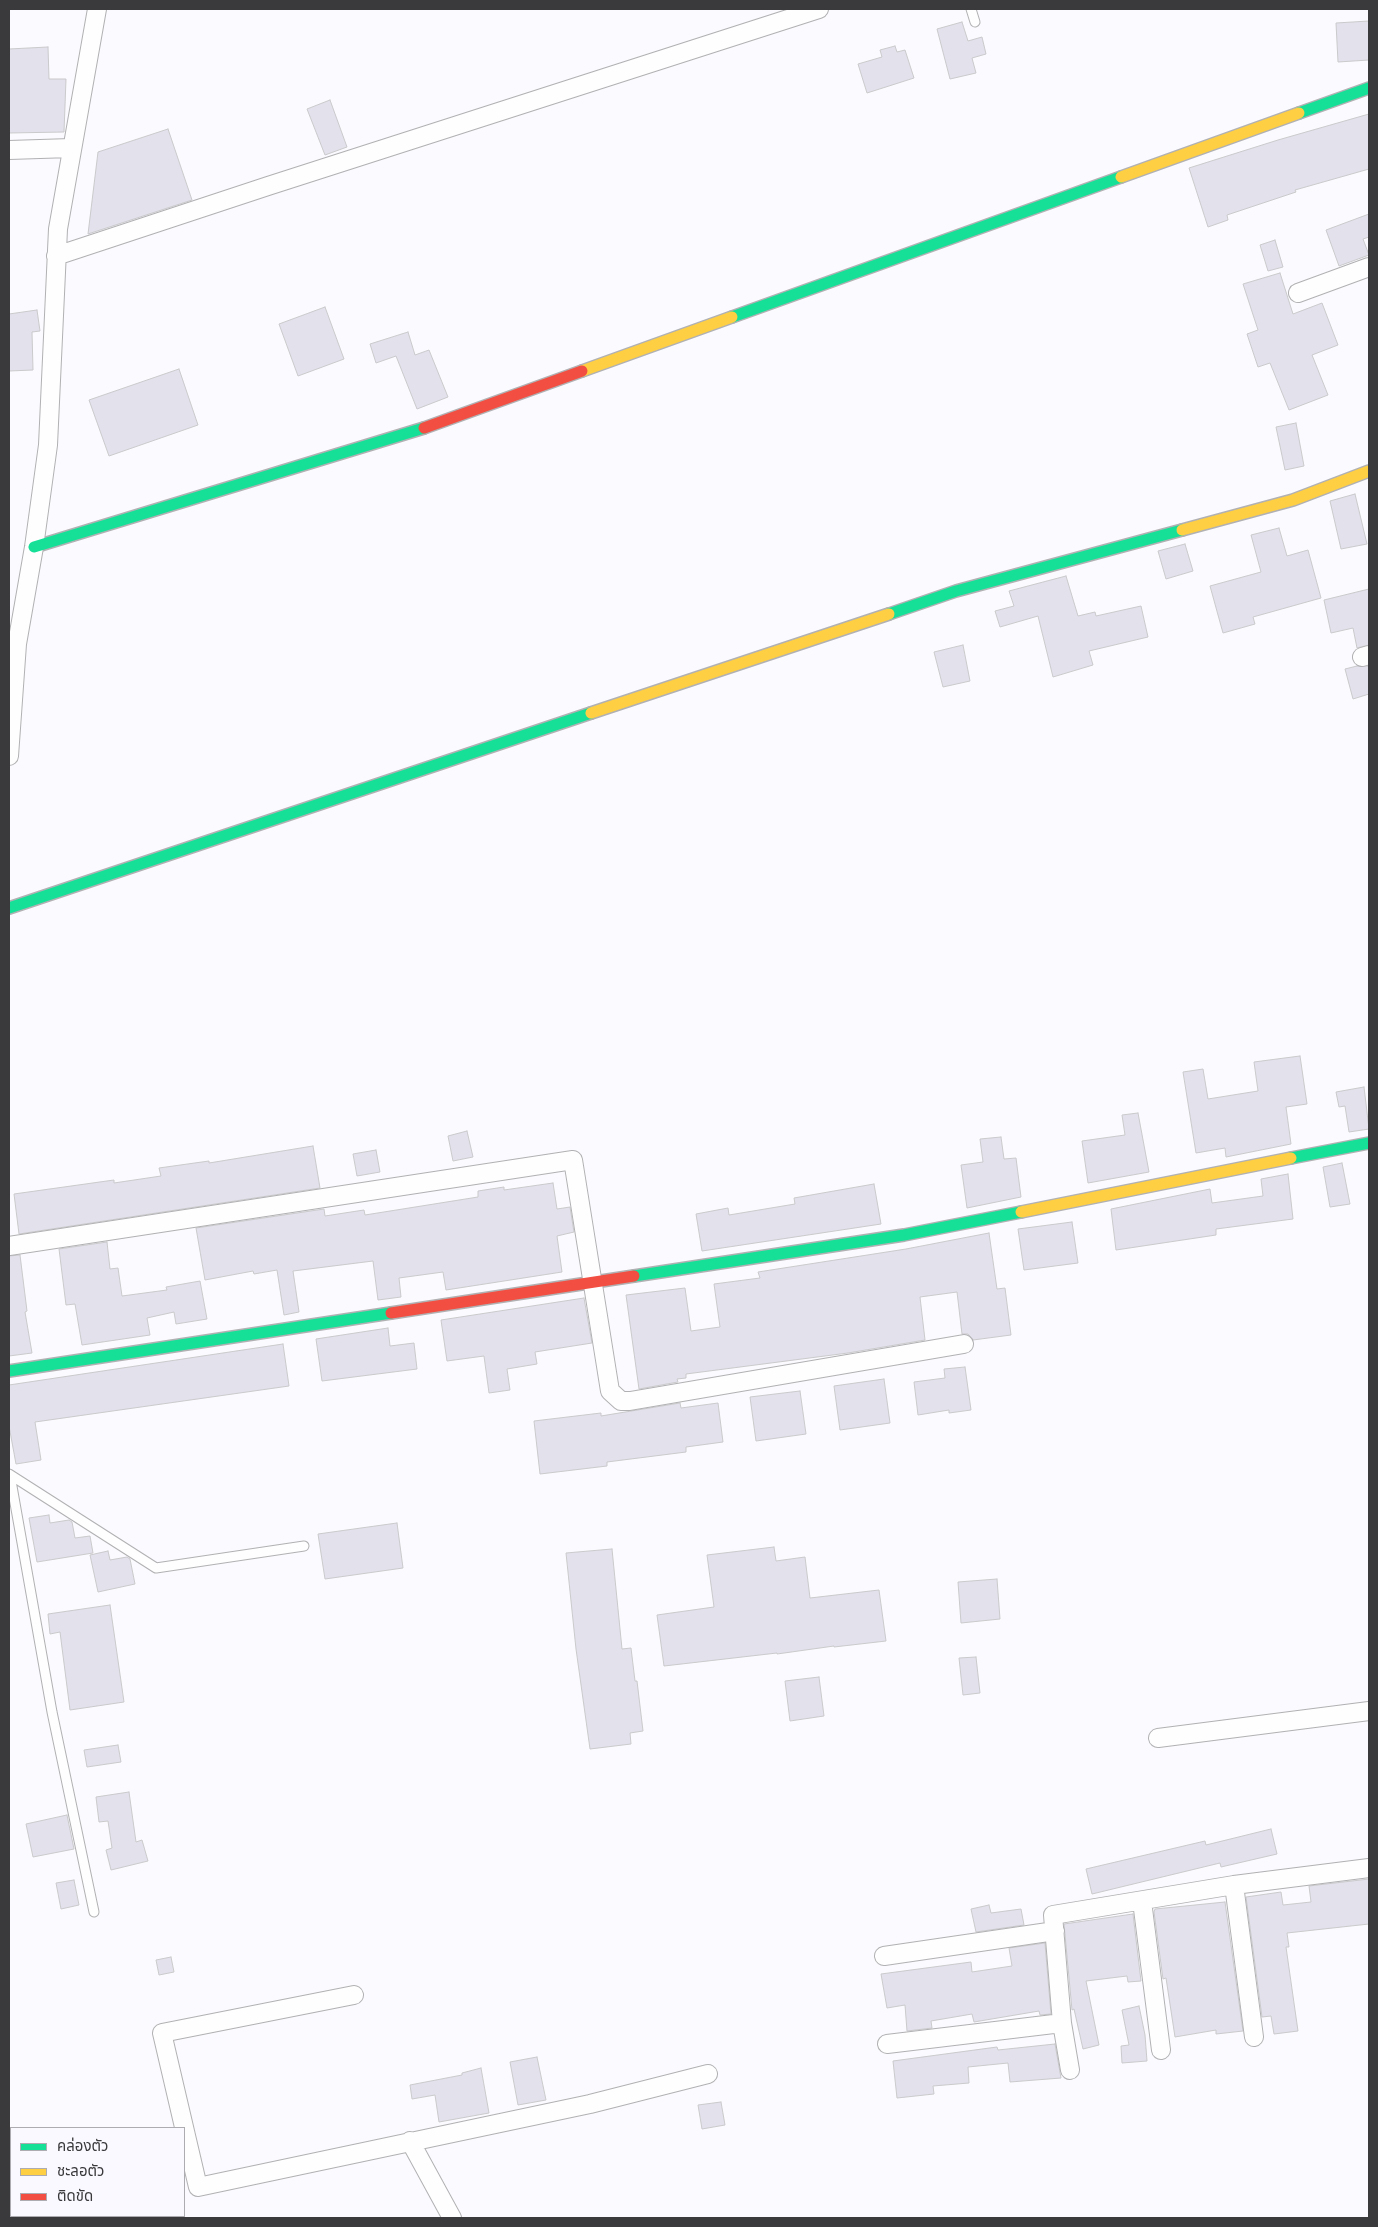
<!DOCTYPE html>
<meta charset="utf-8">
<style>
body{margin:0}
#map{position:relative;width:1378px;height:2227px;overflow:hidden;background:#fbfafe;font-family:Rubik,"Noto Sans Thai",sans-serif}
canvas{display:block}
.frame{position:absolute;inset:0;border:10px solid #3a3a3c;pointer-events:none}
.legend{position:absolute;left:10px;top:2127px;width:175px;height:90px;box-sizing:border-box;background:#faf9ff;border:1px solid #adadb1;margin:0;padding:6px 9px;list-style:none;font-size:15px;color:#3a3a3c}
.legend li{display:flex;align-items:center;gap:10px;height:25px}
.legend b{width:25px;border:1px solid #adadb1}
</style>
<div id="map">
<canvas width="1378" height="2227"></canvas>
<div class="frame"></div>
<ul class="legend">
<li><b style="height:6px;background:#16e098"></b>คล่องตัว</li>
<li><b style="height:6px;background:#ffcf43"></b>ชะลอตัว</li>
<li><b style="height:6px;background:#f24e42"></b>ติดขัด</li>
</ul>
</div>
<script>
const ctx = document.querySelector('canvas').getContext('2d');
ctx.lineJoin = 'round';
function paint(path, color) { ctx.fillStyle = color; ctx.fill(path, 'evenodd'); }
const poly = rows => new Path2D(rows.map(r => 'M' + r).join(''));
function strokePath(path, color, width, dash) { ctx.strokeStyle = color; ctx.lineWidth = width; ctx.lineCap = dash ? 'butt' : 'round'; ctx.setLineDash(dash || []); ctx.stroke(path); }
const building = poly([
 [1369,21,1369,60,1338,62,1336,23,1369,21],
 [962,22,968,41,982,37,986,54,972,58,976,73,950,79,937,29,962,22],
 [895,46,897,52,905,50,914,78,867,93,858,64,882,57,880,50,895,46],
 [48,47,49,79,66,79,64,132,9,133,9,49,48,47],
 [330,100,347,147,325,155,307,109,330,100],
 [1369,114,1369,169,1295,190,1296,192,1227,215,1228,220,1208,227,1189,168,1278,140,1369,114],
 [168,129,192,200,88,234,98,152,168,129],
 [1369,214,1369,237,1363,239,1369,255,1339,266,1326,230,1369,214],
 [1275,240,1283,267,1268,271,1260,245,1275,240],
 [1280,273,1293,314,1322,303,1338,345,1312,355,1328,395,1289,410,1270,363,1258,367,1247,334,1258,330,1243,284,1280,273],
 [325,307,344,359,298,376,279,324,325,307],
 [37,310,40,331,32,332,33,370,9,371,9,314,37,310],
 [408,332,415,355,429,350,448,397,417,409,396,356,376,363,370,344,408,332],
 [179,369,198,425,109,456,89,400,179,369],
 [1296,423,1304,466,1285,470,1276,427,1296,423],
 [1355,494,1367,544,1341,549,1330,501,1355,494],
 [1279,528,1287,556,1308,550,1321,598,1253,617,1255,624,1223,633,1210,586,1261,572,1251,535,1279,528],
 [1185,544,1193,571,1166,579,1158,551,1185,544],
 [1066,576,1078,616,1095,612,1096,616,1141,606,1148,637,1089,651,1093,665,1053,677,1038,616,1000,627,995,611,1014,606,1009,591,1066,576],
 [1369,589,1369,645,1357,648,1353,628,1331,633,1324,600,1369,589],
 [963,645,970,681,943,687,934,652,963,645],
 [1357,666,1369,666,1369,694,1353,699,1345,669,1357,666],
 [1300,1056,1307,1104,1286,1107,1291,1144,1226,1157,1225,1148,1196,1153,1183,1072,1203,1069,1208,1099,1258,1091,1254,1062,1300,1056],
 [1364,1087,1369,1129,1349,1132,1345,1106,1339,1107,1336,1092,1364,1087],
 [1138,1113,1149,1172,1088,1183,1082,1141,1125,1135,1122,1115,1138,1113],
 [467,1131,473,1157,453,1161,448,1136,467,1131],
 [1001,1137,1004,1159,1016,1158,1021,1197,967,1208,961,1165,983,1162,980,1139,1001,1137],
 [313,1146,320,1188,19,1234,14,1194,114,1180,114,1183,161,1176,159,1168,209,1161,209,1163,313,1146],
 [376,1150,380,1172,357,1176,353,1154,376,1150],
 [1342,1163,1350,1204,1330,1207,1323,1167,1342,1163],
 [1288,1174,1293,1219,1216,1229,1216,1235,1116,1250,1111,1209,1210,1189,1212,1203,1263,1196,1261,1179,1288,1174],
 [553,1183,557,1209,570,1207,574,1232,557,1236,562,1272,446,1290,443,1272,399,1278,401,1297,378,1300,373,1261,293,1271,299,1312,284,1315,277,1270,254,1274,253,1271,205,1280,196,1228,324,1209,325,1216,364,1210,365,1215,478,1197,478,1191,504,1187,504,1190,553,1183],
 [874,1184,881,1224,702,1251,696,1214,728,1208,729,1215,795,1204,794,1198,874,1184],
 [1072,1222,1078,1263,1024,1270,1018,1229,1072,1222],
 [989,1233,997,1289,1005,1288,1011,1335,973,1340,968,1334,962,1334,957,1292,920,1297,925,1340,848,1353,686,1374,686,1378,677,1379,678,1382,639,1389,626,1295,685,1288,691,1331,720,1327,714,1284,760,1278,758,1272,906,1249,989,1233],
 [107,1242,110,1269,118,1268,122,1296,167,1290,166,1287,200,1281,207,1319,176,1324,174,1312,147,1318,150,1335,82,1345,75,1304,66,1305,59,1249,107,1242],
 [20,1255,27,1311,25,1312,32,1353,9,1356,9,1256,20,1255],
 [584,1298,592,1343,535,1352,537,1364,507,1369,510,1390,489,1393,484,1356,447,1361,441,1320,584,1298],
 [388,1328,390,1346,414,1343,417,1369,322,1381,316,1339,388,1328],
 [283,1344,289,1386,35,1422,41,1460,16,1464,9,1426,9,1385,283,1344],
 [965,1367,971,1410,949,1413,949,1410,918,1415,914,1382,945,1378,944,1369,965,1367],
 [884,1379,890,1423,840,1430,834,1386,884,1379],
 [800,1391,806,1434,756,1441,750,1397,800,1391],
 [680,1403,681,1408,718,1403,723,1442,686,1447,686,1452,607,1462,607,1466,540,1474,534,1421,601,1413,601,1416,680,1403],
 [49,1515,50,1523,69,1520,72,1522,75,1538,90,1536,93,1553,37,1562,29,1518,49,1515],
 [397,1523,403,1568,325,1579,318,1534,397,1523],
 [774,1547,776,1561,805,1557,810,1598,879,1590,886,1641,834,1647,834,1646,777,1654,777,1653,664,1666,657,1615,714,1607,707,1555,774,1547],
 [612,1549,622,1649,631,1648,635,1681,637,1681,643,1731,630,1733,631,1744,590,1749,576,1649,566,1553,612,1549],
 [108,1551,110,1560,127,1557,130,1559,135,1584,98,1592,90,1555,108,1551],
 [997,1579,1000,1619,961,1623,958,1582,997,1579],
 [110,1605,124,1702,70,1710,60,1632,50,1634,48,1614,110,1605],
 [976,1657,980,1693,963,1695,959,1658,976,1657],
 [819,1677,824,1716,790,1721,785,1681,819,1677],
 [118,1745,121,1762,87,1767,84,1750,118,1745],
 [129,1792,136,1842,142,1840,148,1861,111,1870,106,1850,112,1848,108,1821,99,1822,96,1797,129,1792],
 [67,1815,74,1849,33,1857,26,1824,67,1815],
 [1271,1829,1277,1854,1221,1867,1220,1863,1092,1894,1086,1869,1205,1841,1206,1845,1271,1829],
 [1369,1879,1369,1924,1287,1933,1289,1947,1286,1947,1298,2031,1274,2034,1271,2016,1262,2017,1246,1897,1281,1892,1283,1905,1311,1902,1309,1886,1369,1879],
 [74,1880,79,1905,61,1909,56,1883,74,1880],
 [1225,1902,1243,2031,1216,2034,1216,2030,1175,2037,1166,1978,1163,1979,1154,1912,1155,1909,1225,1902],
 [989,1905,991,1913,1021,1909,1024,1925,976,1932,971,1909,989,1905],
 [1133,1914,1141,1981,1128,1982,1127,1976,1086,1981,1099,2045,1083,2049,1074,2009,1072,2010,1064,1924,1133,1914],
 [1045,1943,1051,2014,1040,2015,1039,2011,974,2022,972,2014,931,2021,932,2028,907,2031,905,2005,887,2008,881,1974,971,1962,972,1972,1012,1966,1009,1948,1045,1943],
 [171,1957,174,1972,159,1975,156,1960,171,1957],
 [1139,2006,1145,2035,1147,2061,1122,2063,1121,2046,1129,2045,1122,2010,1139,2006],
 [1055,2044,1061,2078,1010,2082,1008,2063,968,2067,969,2083,933,2086,934,2094,897,2098,893,2061,997,2047,998,2050,1055,2044],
 [537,2057,546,2100,518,2105,510,2062,537,2057],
 [481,2068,489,2113,439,2122,435,2095,412,2099,410,2085,462,2075,462,2073,481,2068],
 [721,2102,725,2125,702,2129,698,2105,721,2102]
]);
const lane = poly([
 [971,9,975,22],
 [9,1474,156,1568,304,1546],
 [10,1475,52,1712,94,1912]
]);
const street = poly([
 [9,150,71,148],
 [56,256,268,186,819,9],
 [1298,293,1369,267],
 [1362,657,1369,655],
 [9,756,17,644,34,547,48,445,58,229,97,9],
 [9,1246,573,1160,610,1391,621,1401,630,1401,964,1344],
 [1158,1738,1369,1711],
 [1234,1885,1254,2037],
 [1142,1901,1161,2050],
 [884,1956,1055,1931],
 [354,1995,162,2033,198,2187,590,2104,708,2074],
 [887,2044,1062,2023],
 [1070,2070,1062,2023,1053,1915,1234,1885,1369,1868],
 [410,2141,452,2218]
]);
const fast = poly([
 [1299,113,1369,88],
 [732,317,1121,177],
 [34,547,424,428],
 [889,614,956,591,1182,530],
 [9,908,591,713],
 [1291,1158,1369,1143],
 [634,1276,904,1235,1021,1212],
 [9,1371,391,1313]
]);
const slow = poly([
 [1121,177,1299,113],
 [582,371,732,317],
 [1182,530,1293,500,1369,471],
 [591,713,889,614],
 [1021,1212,1291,1158]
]);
const jam = poly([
 [424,428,582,371],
 [391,1313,634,1276]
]);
paint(building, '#e3e1ec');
strokePath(building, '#cac9cb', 1);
strokePath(lane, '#b1b1b3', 11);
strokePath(street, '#b1b1b3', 20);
strokePath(fast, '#b1b1b3', 14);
strokePath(slow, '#b1b1b3', 14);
strokePath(jam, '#b1b1b3', 14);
strokePath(lane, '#fefeff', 9);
strokePath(street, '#fefeff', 18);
strokePath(fast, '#16e098', 11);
strokePath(slow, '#ffcf43', 11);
strokePath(jam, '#f24e42', 11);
</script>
